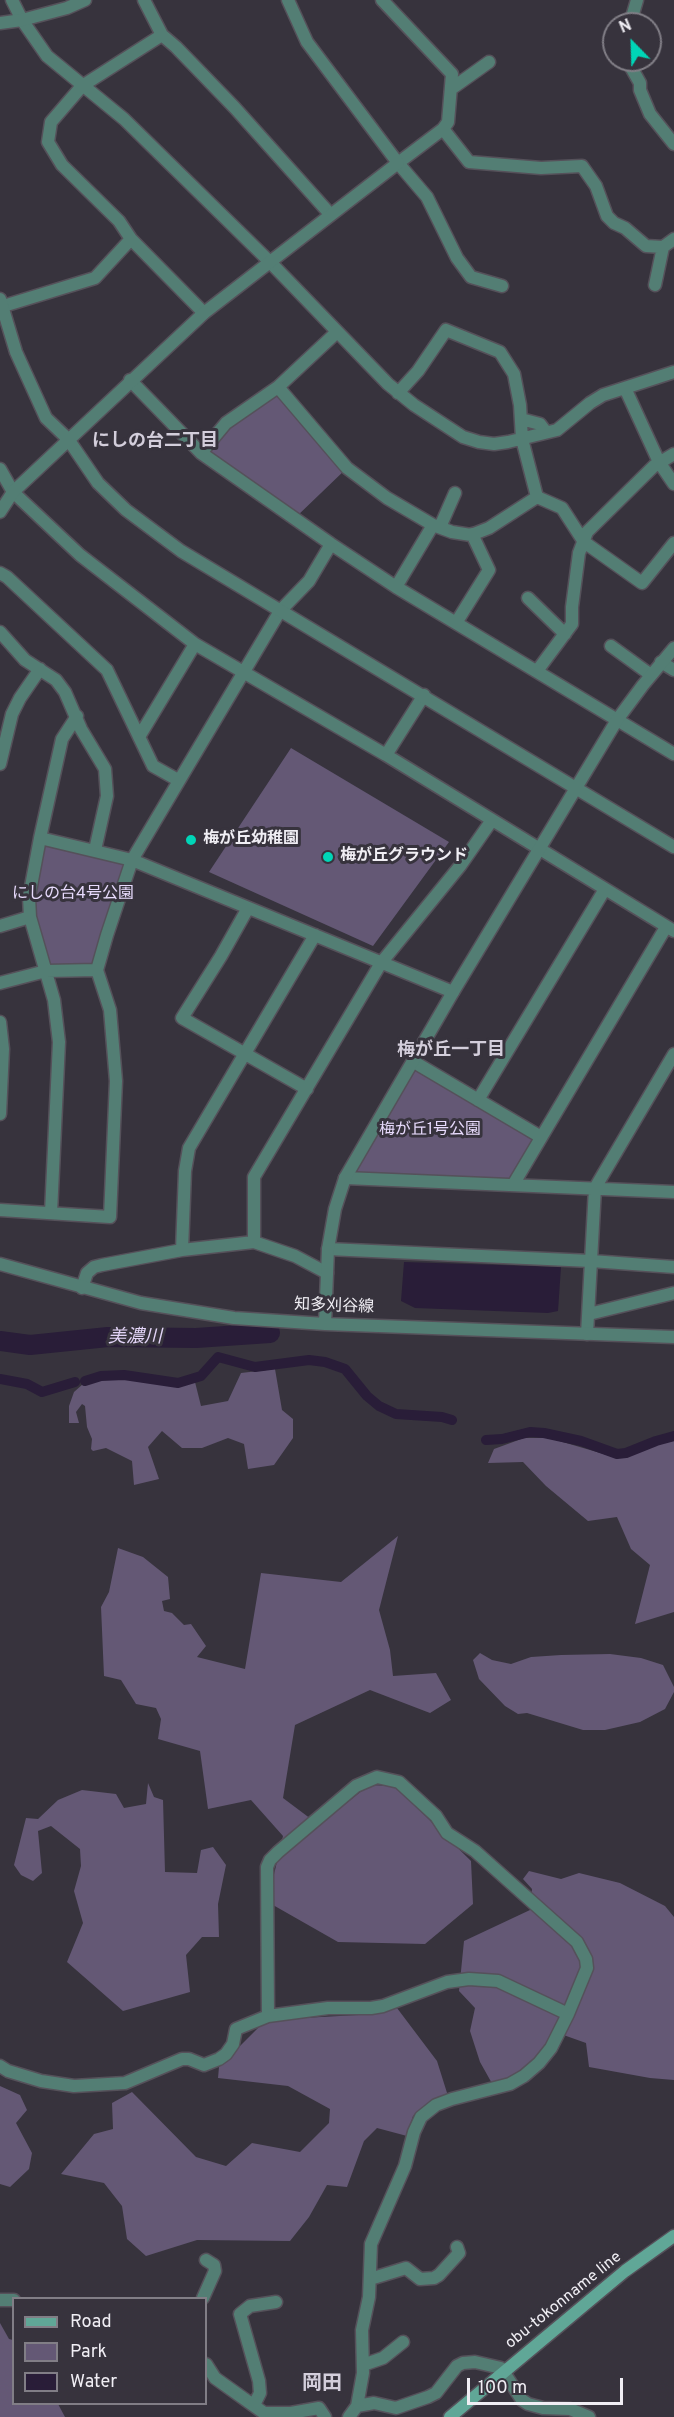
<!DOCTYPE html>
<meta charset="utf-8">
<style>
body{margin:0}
#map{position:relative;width:674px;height:2417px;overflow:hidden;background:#37333d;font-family:Overpass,sans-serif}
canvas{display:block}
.legend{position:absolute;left:12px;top:2297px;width:195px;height:108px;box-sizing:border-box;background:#37333d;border:2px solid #817e86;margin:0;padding:8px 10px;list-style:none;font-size:18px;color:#f0eef4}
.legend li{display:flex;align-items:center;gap:12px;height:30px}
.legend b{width:30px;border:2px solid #817e86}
.north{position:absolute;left:602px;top:12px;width:60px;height:60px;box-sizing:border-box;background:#37333d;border:2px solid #817e86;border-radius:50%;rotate:337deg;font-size:16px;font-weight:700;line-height:24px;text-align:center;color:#f0eef4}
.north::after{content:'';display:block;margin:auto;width:21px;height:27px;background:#00d5b7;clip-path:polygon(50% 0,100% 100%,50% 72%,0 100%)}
.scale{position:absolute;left:467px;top:2378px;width:156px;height:27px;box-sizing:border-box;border:3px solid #f0eef4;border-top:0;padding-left:8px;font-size:18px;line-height:21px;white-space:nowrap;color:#f0eef4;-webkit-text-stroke:4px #37333d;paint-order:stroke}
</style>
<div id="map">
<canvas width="674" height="2417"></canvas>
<ul class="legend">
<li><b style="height:8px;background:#60a797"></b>Road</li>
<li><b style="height:16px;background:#645875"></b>Park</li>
<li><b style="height:16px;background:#291d38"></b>Water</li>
</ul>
<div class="north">N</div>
<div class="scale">100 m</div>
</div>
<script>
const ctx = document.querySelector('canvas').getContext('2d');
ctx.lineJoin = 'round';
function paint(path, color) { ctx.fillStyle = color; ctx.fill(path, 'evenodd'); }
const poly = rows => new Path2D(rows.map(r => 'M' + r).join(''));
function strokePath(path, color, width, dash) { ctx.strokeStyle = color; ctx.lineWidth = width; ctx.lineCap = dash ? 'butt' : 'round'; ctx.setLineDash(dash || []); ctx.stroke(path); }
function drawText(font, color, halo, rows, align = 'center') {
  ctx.font = font + ' Overpass,"Noto Sans JP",sans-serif'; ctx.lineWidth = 6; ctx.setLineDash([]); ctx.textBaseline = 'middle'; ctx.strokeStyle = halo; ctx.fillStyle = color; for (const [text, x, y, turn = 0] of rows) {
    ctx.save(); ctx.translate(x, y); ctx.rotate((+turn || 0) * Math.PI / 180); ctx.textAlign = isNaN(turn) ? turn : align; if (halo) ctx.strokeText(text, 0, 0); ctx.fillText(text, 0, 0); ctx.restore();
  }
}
const green = poly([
 [278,387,347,468,295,518,201,453,226,423],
 [291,748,449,842,373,946,209,872],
 [40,838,132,860,97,970,46,971,30,917],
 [414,1062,541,1137,513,1185,345,1178],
 [275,1369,282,1410,293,1419,293,1438,274,1465,248,1469,244,1444,228,1438,202,1448,182,1448,162,1431,148,1447,159,1479,134,1485,132,1461,106,1448,93,1451,91,1449,92,1439,87,1427,85,1406,82,1404,76,1412,79,1423,69,1423,69,1406,74,1392,83,1384,109,1378,142,1379,178,1386,195,1382,201,1406,228,1401,241,1373],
 [524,1438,549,1438,614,1457,674,1438,674,1612,635,1624,650,1565,631,1549,617,1517,588,1521,546,1486,523,1462,488,1463,494,1449],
 [398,1536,379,1610,390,1650,393,1676,436,1673,451,1700,430,1713,370,1690,295,1725,283,1798,319,1825,369,1785,395,1786,471,1861,473,1904,425,1944,338,1942,273,1905,272,1883,283,1836,251,1800,208,1809,200,1751,158,1739,161,1719,156,1708,136,1704,121,1680,104,1676,101,1607,109,1592,118,1548,143,1557,168,1577,170,1599,162,1601,164,1611,172,1613,184,1625,191,1624,206,1646,197,1657,245,1669,261,1573,341,1582],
 [480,1653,492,1660,511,1664,531,1657,561,1655,610,1654,641,1658,663,1665,674,1687,674,1692,665,1709,640,1722,605,1730,583,1730,527,1713,518,1714,505,1706,479,1679,473,1660],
 [148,1783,154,1797,163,1800,165,1872,197,1873,201,1850,213,1847,226,1865,218,1904,219,1937,202,1937,186,1955,190,1992,123,2011,67,1962,83,1923,74,1891,81,1866,80,1849,51,1826,38,1831,42,1873,33,1881,21,1875,14,1865,26,1818,38,1819,58,1800,82,1790,116,1794,124,1808,146,1804],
 [529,1871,561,1879,579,1873,620,1883,665,1906,674,1917,674,2080,650,2078,589,2067,586,2043,555,2032,548,2047,519,2076,494,2087,480,2062,470,2031,475,2008,459,1991,464,1941,530,1910,532,1889,523,1879],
 [397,2008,437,2061,448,2096,413,2116,407,2136,377,2128,364,2141,347,2187,327,2185,309,2217,290,2241,197,2240,146,2256,127,2239,122,2206,104,2183,61,2174,94,2134,113,2129,112,2103,132,2092,196,2157,226,2166,252,2143,300,2152,329,2123,330,2109,288,2086,218,2078,219,2067,266,2020,358,2015],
 [0,2086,20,2095,27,2110,16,2123,32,2153,29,2169,10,2187,0,2184],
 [0,2323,9,2339,13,2340,14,2404,58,2404,65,2417,0,2417]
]);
const water = poly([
 [404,1262,561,1267,558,1311,548,1313,415,1308,401,1301]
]);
const canal = poly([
 [0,1379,27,1384,42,1392,75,1382],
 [85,1381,101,1376,124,1375,178,1383,201,1376,218,1357,255,1367,309,1360,325,1362,345,1369,367,1396,379,1406,396,1414,442,1417,452,1420],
 [486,1440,502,1439,530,1432,544,1433,581,1441,617,1454,626,1453,656,1441,674,1436]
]);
const river = poly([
 [0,1341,30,1345,108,1337,196,1338,270,1333]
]);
const minor = poly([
 [12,0,22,20,47,56,124,119,270,262,388,384,414,405,463,437,479,442,494,444,508,442,557,430,590,403,603,395,674,372],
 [144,0,162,35,176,47,235,108,330,214],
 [382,0,452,74,448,122,443,129,398,163,427,197,457,258,471,277,502,286],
 [630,24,637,0],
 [162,35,82,86,51,122,48,142,62,165,119,221,131,239,204,313],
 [627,60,640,83,640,90,650,114,674,144],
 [451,89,489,62],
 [443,129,469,162,541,168,582,166,596,186,607,216,614,223,625,228,646,246,663,247,674,239],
 [655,285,663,247],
 [0,307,95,278,131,239],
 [130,380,201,453,331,544,396,587,674,754],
 [278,387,347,468,387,498,433,525,452,532,471,535,489,528,537,497,522,439,520,405,514,374,500,352,446,330,418,371,398,393],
 [625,388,659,462,674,484],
 [521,419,540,424,546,432],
 [201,453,226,423,278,387,337,332],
 [0,469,13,492,80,555,195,644,386,755,674,931],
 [537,497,562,508,584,542,642,583,674,543],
 [440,527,455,493],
 [0,573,7,577,107,670,153,766,178,780],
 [396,587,433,525],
 [528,598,565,634],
 [456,623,489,570,472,534],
 [0,632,25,660,56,680,65,692,81,729,105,769,107,796,95,850],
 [611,646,651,675],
 [661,662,674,670],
 [537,671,572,624,572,607,579,553,587,532,654,466,674,454],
 [139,737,195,644],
 [386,755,424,695],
 [0,764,12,714,20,698,40,669],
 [40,838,62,739,77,716],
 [248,908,221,956,182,1018,307,1089],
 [0,926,30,917],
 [0,983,46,971,97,970],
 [0,1022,3,1049,0,1114],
 [414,1062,541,1137],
 [478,1100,605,889],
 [345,1178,674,1192],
 [513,1185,666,927],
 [0,1210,110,1217,116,1081,110,1010,97,970,107,935,132,860,280,611,309,581,331,544],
 [51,1213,59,1042,54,1000,30,917,29,897,40,838,132,860,453,992],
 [254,1242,254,1177,381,963,460,866,492,820],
 [328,1249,591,1261,674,1267],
 [182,1250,185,1171,189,1148,315,935],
 [82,1288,87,1273,94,1267,102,1265,182,1250,254,1242,295,1256,327,1273],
 [589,1314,674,1293],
 [587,1334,595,1188,674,1054],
 [268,2016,267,1867,270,1860,278,1852,356,1786,377,1777,399,1782,436,1816,447,1833,475,1851,577,1942,586,1959,587,1968,568,2014,551,2048,539,2063,524,2076,510,2084,452,2099,436,2105,421,2117,414,2132,405,2166,371,2244,369,2297,362,2330,363,2373,357,2406,349,2417],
 [0,2066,8,2071,41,2081,74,2086,125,2083,182,2059,189,2059,204,2065,219,2059,226,2054,233,2044,236,2029,268,2016,328,2008,371,2008,383,2006,447,1982,469,1979,498,1981,568,2014],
 [370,2279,406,2268,420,2279,434,2278,439,2275,459,2253,457,2247],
 [203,2298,215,2271,214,2265,206,2260],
 [0,2300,14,2300],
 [206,2364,215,2378,264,2413,291,2413,319,2408,325,2417],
 [363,2365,383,2358,403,2342],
 [254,2405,260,2393,259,2381,240,2314,250,2306,276,2302],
 [357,2406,374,2403,396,2408,428,2397,436,2393,457,2366,463,2363,475,2362,501,2368,522,2400,528,2404,543,2408,570,2409,589,2417]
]);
const tertiary = poly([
 [0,23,22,20,67,8,85,0],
 [0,299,16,352,46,418,68,439,98,483,126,510,181,551,674,847],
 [0,512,13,492,204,313,398,163,307,42,288,0],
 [0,1264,141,1303,234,1318,325,1324,674,1337],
 [325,1324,328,1249,335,1209,345,1178,453,992,617,720,643,685,674,648]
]);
const secondary = poly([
 [450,2417,625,2271,674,2236]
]);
const markers = [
 [191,840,6,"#00d5b7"],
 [328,857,6,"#00d5b7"]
];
const poiNames = [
 ["梅が丘幼稚園",203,840],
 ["梅が丘グラウンド",340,857]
];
const parkNames = [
 ["にしの台4号公園",73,895],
 ["梅が丘1号公園",430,1131]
];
const streetNames = [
 ["知多刈谷線",334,1307,2],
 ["obu-tokonname line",564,2301,-39]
];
const neighbourhoodNames = [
 ["にしの台二丁目",155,442],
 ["梅が丘一丁目",451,1051]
];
const waterNames = [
 ["美濃川",135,1338]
];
const quarterNames = [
 ["岡田",322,2385]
];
paint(green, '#645875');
paint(water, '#291d38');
strokePath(canal, '#291d38', 10);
strokePath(river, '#291d38', 20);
strokePath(minor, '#55515a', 15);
strokePath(tertiary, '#55515a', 15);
strokePath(secondary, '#55515a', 15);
strokePath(minor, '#537e74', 12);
strokePath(tertiary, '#537e74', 12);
strokePath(secondary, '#60a797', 12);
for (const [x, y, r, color] of markers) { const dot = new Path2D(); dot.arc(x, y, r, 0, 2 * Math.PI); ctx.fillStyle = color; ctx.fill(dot); strokePath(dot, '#37333d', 2); }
drawText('bold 16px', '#f0eef4', '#37333d', poiNames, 'left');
drawText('16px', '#e7dafc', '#37333d', parkNames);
drawText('16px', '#f0eef4', '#37333d', streetNames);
drawText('bold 18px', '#d3cedb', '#37333d', neighbourhoodNames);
drawText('italic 18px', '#e3d5f8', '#37333d', waterNames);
drawText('bold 20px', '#d3cedb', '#37333d', quarterNames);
</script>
